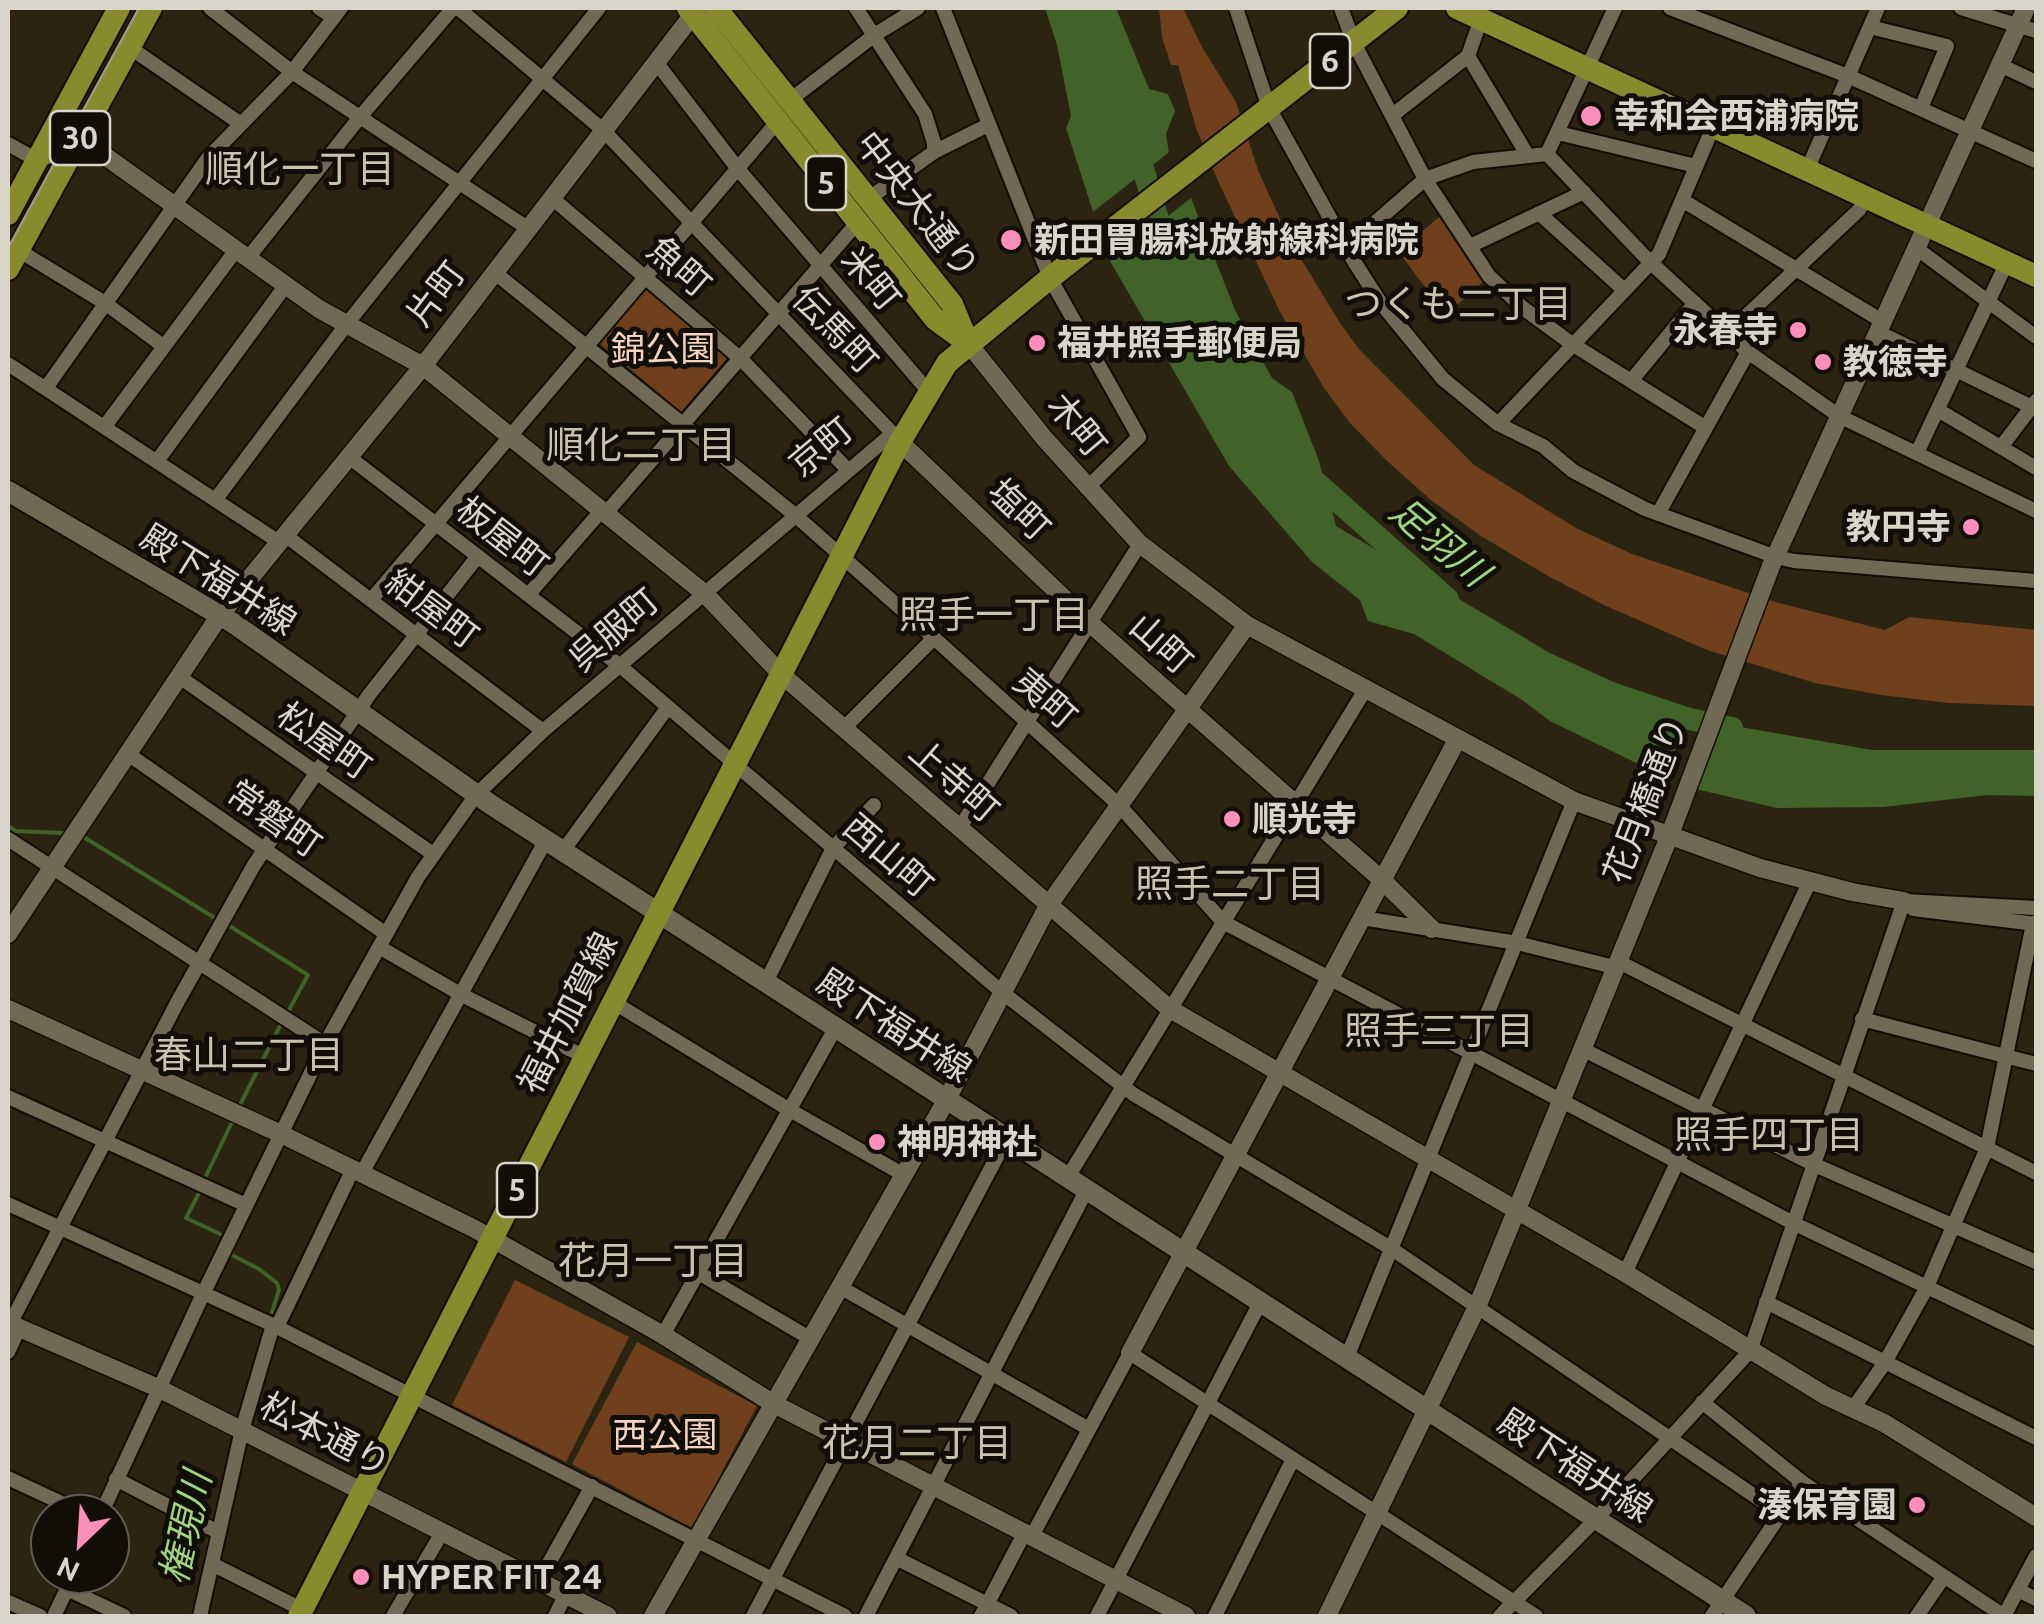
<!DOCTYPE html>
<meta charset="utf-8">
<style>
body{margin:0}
#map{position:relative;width:2044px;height:1624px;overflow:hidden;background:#2a2411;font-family:Ubuntu,sans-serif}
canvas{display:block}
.frame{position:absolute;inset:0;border:10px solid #d8d5c9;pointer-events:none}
.north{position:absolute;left:30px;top:1494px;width:100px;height:100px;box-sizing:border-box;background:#100e06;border:2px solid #605e54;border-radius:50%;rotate:205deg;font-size:28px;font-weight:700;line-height:40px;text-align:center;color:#d8d5c9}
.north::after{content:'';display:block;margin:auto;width:35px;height:45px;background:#ff8ebb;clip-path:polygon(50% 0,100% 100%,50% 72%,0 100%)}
</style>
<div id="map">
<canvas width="2044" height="1624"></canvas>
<div class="frame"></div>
<div class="north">N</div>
</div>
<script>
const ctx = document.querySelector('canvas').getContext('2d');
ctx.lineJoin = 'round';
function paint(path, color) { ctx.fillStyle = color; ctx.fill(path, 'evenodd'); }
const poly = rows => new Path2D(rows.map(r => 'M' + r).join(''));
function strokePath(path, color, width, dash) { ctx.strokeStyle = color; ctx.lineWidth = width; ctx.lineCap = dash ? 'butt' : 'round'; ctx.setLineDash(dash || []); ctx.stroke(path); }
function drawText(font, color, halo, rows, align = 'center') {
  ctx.font = font + ' Ubuntu,"Noto Sans JP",sans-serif'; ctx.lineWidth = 10; ctx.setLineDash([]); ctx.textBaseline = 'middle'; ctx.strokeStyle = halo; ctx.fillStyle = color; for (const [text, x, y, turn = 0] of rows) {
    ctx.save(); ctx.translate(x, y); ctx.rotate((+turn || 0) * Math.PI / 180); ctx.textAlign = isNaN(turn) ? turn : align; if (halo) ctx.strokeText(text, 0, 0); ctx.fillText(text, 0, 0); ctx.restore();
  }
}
const green = poly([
 [1159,8,1183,8,1202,47,1236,102,1258,170,1290,241,1340,323,1359,349,1474,465,1576,528,1632,554,1775,602,1885,630,1909,617,2036,630,2036,706,1948,703,1881,695,1815,683,1707,650,1604,605,1548,576,1481,536,1431,500,1387,461,1350,423,1324,388,1280,312,1218,181,1196,128,1178,65,1171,65,1162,37],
 [1443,214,1485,280,1446,315,1398,251],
 [645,287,728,357,681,412,598,342],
 [515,1280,629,1337,566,1462,452,1405],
 [637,1342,757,1406,692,1528,572,1464]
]);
const water = poly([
 [1045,8,1116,8,1149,89,1168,94,1175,111,1166,134,1170,160,1096,221,1066,128,1071,116,1057,45],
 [1191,198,1235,310,1272,378,1292,392,1319,461,1336,526,1550,653,1616,683,1694,709,1663,776,1550,721,1522,700,1414,634,1368,621,1360,600,1312,562,1229,466,1110,261],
 [1712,722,1872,750,2036,750,2036,796,1987,795,1884,807,1777,808,1687,787]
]);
const pier = poly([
 [1172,150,1173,164,1099,225,1093,224,1089,215]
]);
const stream = poly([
 [8,826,16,831,63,833],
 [82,836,215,918],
 [228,925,308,975,289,1010],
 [240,1105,282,1022],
 [205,1178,233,1120],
 [200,1191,186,1218,220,1234],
 [236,1242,230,1254,259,1269,277,1283,279,1290,272,1312],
 [213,1524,222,1490],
 [201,1583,211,1533]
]);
const river = poly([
 [1138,151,1167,250],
 [1308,475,1448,599],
 [1661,713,1732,728]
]);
const minor = poly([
 [210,8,292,72,529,229],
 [319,8,333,17],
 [458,8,603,130,897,438],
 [856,8,925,114,934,143,934,152],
 [943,8,1050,278,1139,437,1087,488],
 [1236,8,1269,108,1355,263,1380,302,1443,379,1498,424,1543,446,1573,471,1645,509,1776,557,1794,561,2036,581],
 [1341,8,1354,43,1425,179,1489,276,1523,308,1572,344,1706,428],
 [1670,8,1848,76,2036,161],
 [1961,8,2036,31],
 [1481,19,1468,56,1528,156],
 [1870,27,1947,46,1921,108],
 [129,47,241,124],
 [656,62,738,169,929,392],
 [2000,65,2036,82],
 [790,100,876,34,918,8],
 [1394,114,1468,56],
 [1558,133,1696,166],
 [8,144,37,160],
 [1547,154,1649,261,1748,352,1839,416,2036,511],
 [1807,170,1878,8],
 [552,198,741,359,848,470],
 [868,199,934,152,988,125],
 [1682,200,1882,321],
 [1539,213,1623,289],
 [1470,246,1584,192],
 [1346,248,1425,179,1473,162,1547,154,1615,8],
 [1916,248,2036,337],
 [18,250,105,303,163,346],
 [248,258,360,117,453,8],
 [494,272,795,515,934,638,1119,805,1223,922,1795,1224,2036,1339],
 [1878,332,2036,409],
 [1728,333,1859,210,1866,197],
 [8,364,279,542],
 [1631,381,1695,303],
 [46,388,208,158,292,72,341,8],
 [1938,410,2036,468],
 [1498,424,1659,254,1713,127],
 [105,426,236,250],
 [2001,447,2036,401],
 [1917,453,2007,262],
 [349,457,619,665,1003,993,1133,1094,1392,1249,1781,1514],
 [157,461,286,285],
 [216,499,346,325,599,8],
 [606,513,858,222],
 [1658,514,1748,352],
 [285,535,543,731],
 [528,595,602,510],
 [371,600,778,121],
 [181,678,433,854],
 [845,727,934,638],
 [128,754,386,934],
 [959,829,1140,544],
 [8,839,325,1044],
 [563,851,668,707],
 [1913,909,2036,924],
 [1362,918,1517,943,1614,967],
 [379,947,462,995,585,1057],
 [1617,961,2036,1173],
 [766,982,833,848,874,805],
 [613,1002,788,1109,904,1175],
 [1862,1019,2036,1064],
 [1582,1049,1815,1165,2036,1262],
 [8,1097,246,1205],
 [362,1173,546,840],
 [1068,1177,1365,690],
 [8,1204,273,1325,845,1616],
 [697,1272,811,1339],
 [1625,1273,1810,881],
 [840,1287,1089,1429],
 [1766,1302,2036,1438],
 [10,1324,178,1001,254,865,369,695,478,556],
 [277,1327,353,1169],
 [663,1335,836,1027],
 [8,1352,19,1328],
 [1347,1357,1574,801],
 [1702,1402,1802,1482,2004,1616],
 [1854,1407,1884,1364,1926,1289,1987,1148,2033,924,2036,922],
 [8,1478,85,1514],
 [116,1479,218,1532],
 [101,1514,204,1292,325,1044,418,877,476,795,543,731,893,433],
 [1032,1536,1130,1353,1536,1616],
 [896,1558,1011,1616],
 [212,1564,303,1610],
 [539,1581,592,1486],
 [67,1589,124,1616],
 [2018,1590,2036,1599],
 [8,1602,40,1616],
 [54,1616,74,1574],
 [200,1616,242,1430,273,1325],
 [393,1616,443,1531],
 [555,1616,566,1594],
 [753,1616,1007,1138],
 [866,1616,1087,1189],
 [981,1616,1024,1534],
 [1097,1616,1261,1301],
 [1215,1616,1293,1459],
 [1500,1616,1596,1519,1750,1351,1904,901,2036,908],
 [1712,1616,1802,1482],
 [1917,1616,1943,1578],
 [2004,1616,2036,1556]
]);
const tertiary = poly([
 [37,160,80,138,319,309,423,366,704,593,782,675,1170,1009,1625,1273,1826,1396,1884,1423,2036,1517],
 [968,343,1044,438,1140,544,1247,625,1574,801,1760,868,1852,892,1904,901],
 [900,442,1092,625,1382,880,1432,929],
 [8,934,220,615,423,366,698,8],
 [8,1009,281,1134,473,1228,663,1335,774,1404,1186,1616],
 [8,1323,158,1388,608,1616],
 [1130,1353,1457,740],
 [653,1616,947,1099,1048,906,1247,625],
 [1327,1616,1477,1307,1669,837,1771,566,2026,8]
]);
const secondary = poly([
 [8,491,233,623,490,804,1746,1616]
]);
const primary = poly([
 [688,8,935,319,968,343],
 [716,8,952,304,968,343],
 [1457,8,2036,276],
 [8,214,119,8],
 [8,269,151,8],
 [299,1616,900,442,947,363,1050,278,1397,8]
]);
const tram = poly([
 [8,248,139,8]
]);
const markers = [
 [1591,116,12,"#ff8ebb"],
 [1011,240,12,"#ff8ebb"],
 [1798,330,10,"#ff8ebb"],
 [1037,343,10,"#ff8ebb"],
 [1823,362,10,"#ff8ebb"],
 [1971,527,10,"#ff8ebb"],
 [1232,819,10,"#ff8ebb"],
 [877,1142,10,"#ff8ebb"],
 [1917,1505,10,"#ff8ebb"],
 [361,1577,10,"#ff8ebb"]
];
const shields = [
 [1330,61,40],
 [80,138,60],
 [826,183,40],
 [517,1190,40]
];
const shieldNames = [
 ["6",1330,61],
 ["30",80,138],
 ["5",826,183],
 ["5",517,1190]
];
const poiNames = [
 ["幸和会西浦病院",1614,116],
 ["新田胃腸科放射線科病院",1034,240],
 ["永春寺",1778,330,"right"],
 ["福井照手郵便局",1057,343],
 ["教徳寺",1843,362],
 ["教円寺",1951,527,"right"],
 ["順光寺",1252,819],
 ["神明神社",897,1142],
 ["湊保育園",1897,1505,"right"],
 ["HYPER FIT 24",381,1577]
];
const streetNames = [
 ["中央大通り",917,205,52],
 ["魚町",679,267,41],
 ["米町",871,279,50],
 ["片町",436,294,-53],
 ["伝馬町",835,330,46],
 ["木町",1077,425,50],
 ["京町",821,447,-40],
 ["塩町",1019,510,44],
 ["板屋町",502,537,38],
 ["殿下福井線",218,580,32],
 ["紺屋町",432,609,37],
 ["呉服町",614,630,-41],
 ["山町",1161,644,42],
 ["夷町",1045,699,41],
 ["松屋町",324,741,35],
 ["上寺町",954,781,41],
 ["花月橋通り",1646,800,-69],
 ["常磐町",274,819,35],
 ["西山町",888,856,41],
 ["福井加賀線",568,1013,-63],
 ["殿下福井線",894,1026,33],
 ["松本通り",325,1435,27],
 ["殿下福井線",1575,1466,33]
];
const parkNames = [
 ["錦公園",663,349],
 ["西公園",665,1435]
];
const neighbourhoodNames = [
 ["順化一丁目",300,169],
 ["つくも二丁目",1458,304],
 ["順化二丁目",641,445],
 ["照手一丁目",994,615],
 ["照手二丁目",1230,884],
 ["照手三丁目",1439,1031],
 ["春山二丁目",249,1055],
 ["照手四丁目",1769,1135],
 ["花月一丁目",653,1261],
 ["花月二丁目",917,1443]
];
const waterNames = [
 ["足羽川",1439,542,40],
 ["権現川",186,1528,-77]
];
paint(green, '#70401c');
paint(water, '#416229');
paint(pier, '#2a2411');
strokePath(stream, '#416229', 4);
strokePath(river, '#416229', 22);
strokePath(minor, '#120d00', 18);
strokePath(tertiary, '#120d00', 21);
strokePath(secondary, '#120d00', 24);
strokePath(primary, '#120d00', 26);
strokePath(minor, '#706a54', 14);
strokePath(tertiary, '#706a54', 18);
strokePath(secondary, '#706a54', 20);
strokePath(primary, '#878b2e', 22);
strokePath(tram, '#9b9789', 2.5);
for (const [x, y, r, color] of markers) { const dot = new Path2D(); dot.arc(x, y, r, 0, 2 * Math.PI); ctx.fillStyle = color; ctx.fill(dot); strokePath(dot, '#100e06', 4); }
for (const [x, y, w] of shields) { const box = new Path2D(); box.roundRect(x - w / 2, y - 27, w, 54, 8); ctx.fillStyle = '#100e06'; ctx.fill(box); strokePath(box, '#d8d5c9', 2.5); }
drawText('bold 32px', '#d8d5c9', null, shieldNames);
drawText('bold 35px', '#d8d5c9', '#100e06', poiNames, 'left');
drawText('35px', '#d8d5c9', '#100e06', streetNames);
drawText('35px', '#f6d3bc', '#100e06', parkNames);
drawText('38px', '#cbc4ad', '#100e06', neighbourhoodNames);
drawText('italic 38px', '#a1d481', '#100e06', waterNames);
</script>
